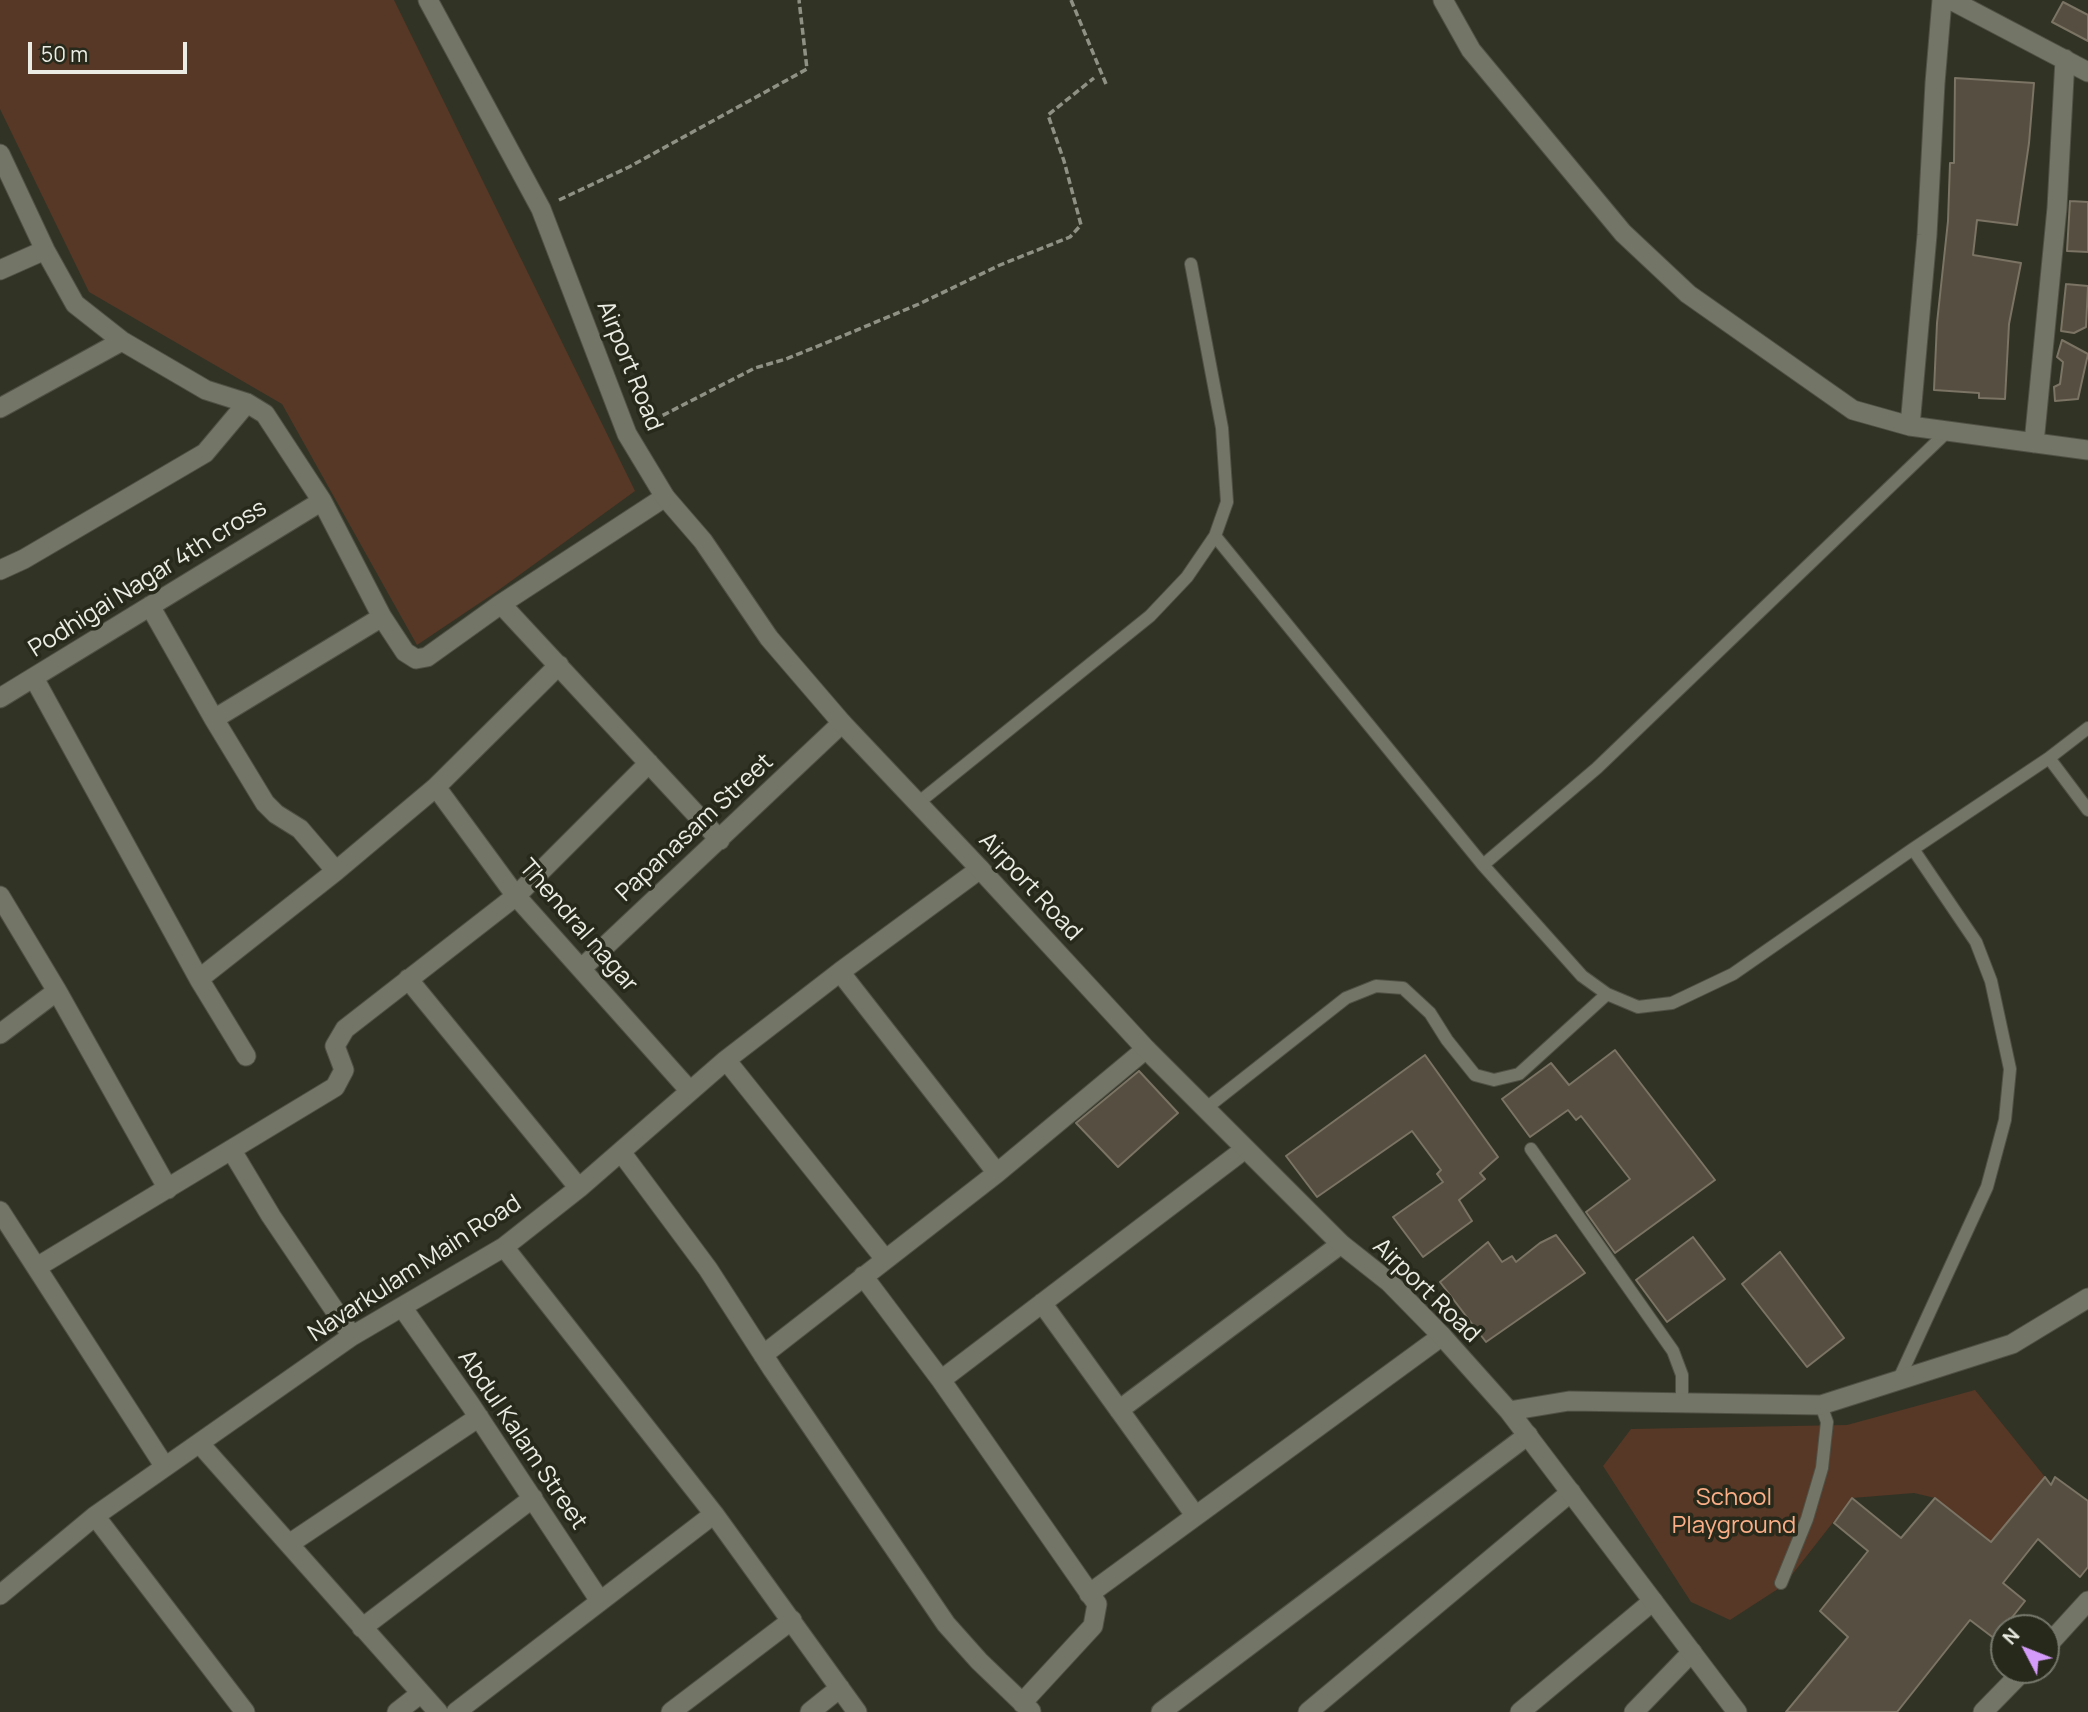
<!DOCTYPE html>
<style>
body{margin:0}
#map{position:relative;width:2088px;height:1712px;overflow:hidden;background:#313325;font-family:Manrope,sans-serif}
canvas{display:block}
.north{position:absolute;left:1990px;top:1614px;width:70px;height:70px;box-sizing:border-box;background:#27291b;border:2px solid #75776b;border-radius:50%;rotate:312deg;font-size:19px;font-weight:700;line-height:28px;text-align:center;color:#ebece3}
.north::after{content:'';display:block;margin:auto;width:24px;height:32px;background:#d59bfa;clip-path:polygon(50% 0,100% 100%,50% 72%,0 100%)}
.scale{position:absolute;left:28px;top:42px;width:159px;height:32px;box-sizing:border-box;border:4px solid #ebece3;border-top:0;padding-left:9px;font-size:21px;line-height:24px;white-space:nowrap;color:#ebece3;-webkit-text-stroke:5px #27291b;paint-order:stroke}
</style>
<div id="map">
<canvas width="2088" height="1712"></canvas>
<div class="north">N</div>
<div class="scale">50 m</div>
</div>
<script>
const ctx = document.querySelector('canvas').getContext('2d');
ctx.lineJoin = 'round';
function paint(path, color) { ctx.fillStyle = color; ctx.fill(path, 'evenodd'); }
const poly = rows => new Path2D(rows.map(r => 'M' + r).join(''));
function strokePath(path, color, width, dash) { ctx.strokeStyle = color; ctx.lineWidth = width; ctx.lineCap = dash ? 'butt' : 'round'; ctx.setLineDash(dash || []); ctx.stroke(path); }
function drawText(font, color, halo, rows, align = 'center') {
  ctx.font = font + ' Manrope,sans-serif'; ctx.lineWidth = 7; ctx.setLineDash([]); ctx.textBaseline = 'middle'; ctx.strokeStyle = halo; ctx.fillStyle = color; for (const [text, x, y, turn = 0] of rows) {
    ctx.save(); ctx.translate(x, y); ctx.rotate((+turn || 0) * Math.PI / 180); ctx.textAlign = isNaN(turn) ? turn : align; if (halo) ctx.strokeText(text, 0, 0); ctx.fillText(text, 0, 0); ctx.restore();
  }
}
const green = poly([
 [0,0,394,0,635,491,496,592,417,645,282,404,89,292,0,109],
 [1975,1390,2045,1477,1991,1542,1935,1498,1914,1493,1852,1498,1784,1585,1730,1620,1691,1602,1603,1466,1631,1429,1847,1425]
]);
const building = poly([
 [2063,2,2088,15,2088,41,2052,22,2063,2],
 [1955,78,2034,83,2029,143,2017,225,1977,220,1973,255,2021,263,2009,324,2005,399,1979,398,1979,393,1934,390,1937,323,1948,221,1950,163,1954,163,1955,78],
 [2070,201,2088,202,2088,252,2067,251,2070,201],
 [2066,284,2088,286,2086,327,2074,333,2061,331,2066,284],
 [2062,340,2088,354,2078,399,2055,401,2054,387,2060,384,2063,362,2057,357,2062,340],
 [1615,1050,1715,1180,1615,1253,1586,1212,1630,1179,1581,1116,1576,1120,1568,1110,1530,1137,1502,1099,1551,1063,1569,1085,1615,1050],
 [1425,1055,1498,1157,1480,1173,1485,1179,1459,1200,1472,1221,1423,1257,1393,1217,1443,1182,1437,1174,1441,1170,1412,1131,1317,1197,1286,1156,1425,1055],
 [1139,1071,1178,1113,1118,1167,1076,1123,1139,1071],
 [1556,1235,1585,1273,1486,1342,1440,1282,1488,1242,1502,1262,1512,1256,1516,1262,1540,1243,1556,1235],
 [1693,1237,1725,1279,1667,1322,1636,1280,1693,1237],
 [1780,1252,1844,1338,1807,1367,1742,1284,1780,1252],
 [2045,1477,2051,1485,2055,1477,2088,1501,2088,1567,2080,1577,2038,1539,2003,1583,2025,1601,1995,1639,1970,1620,1897,1712,1786,1712,1848,1637,1820,1611,1868,1551,1834,1523,1852,1498,1901,1538,1935,1498,1991,1542,2045,1477]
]);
const path = poly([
 [1071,0,1106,84],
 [559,200,629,167,807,69,799,0],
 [644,425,755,368,786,359,833,340,919,304,1000,265,1070,237,1081,225,1064,161,1048,115,1094,78]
]);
const service = poly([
 [1215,536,1483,865,1582,976,1607,994,1638,1007,1672,1003,1733,974,1913,849,2049,758,2088,728],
 [2049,758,2088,810],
 [918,803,1150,616,1187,577,1215,536,1227,502,1222,428,1191,264],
 [1483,865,1597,768,1948,431],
 [1205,1109,1346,998,1376,986,1403,988,1430,1013,1447,1040,1475,1075,1494,1080,1519,1074,1607,994],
 [1531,1149,1673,1351,1682,1375,1682,1403],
 [1898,1381,1987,1187,2005,1120,2010,1069,1991,981,1976,942,1913,849],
 [1781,1583,1807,1519,1822,1468,1827,1422,1821,1405]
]);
const minor = poly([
 [1443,0,1471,50,1623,233,1688,294,1853,410,1910,426,2088,450],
 [1951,0,2088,72],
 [0,154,45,250,75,304,122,341,206,390,247,403,265,414,322,501,382,617,405,652,416,659,427,657,501,604,665,497],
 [0,270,45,250],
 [0,408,122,341],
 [1910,426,1927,235,1935,83,1942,0],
 [2034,443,2057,208,2065,59],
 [0,570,24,559,205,453,247,403],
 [501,604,720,840],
 [150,606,214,719],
 [34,678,199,979,246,1056],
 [0,698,322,501],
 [436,787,516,896,690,1091],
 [336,871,300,829,276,814,265,803,214,719,382,617],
 [0,896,57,991],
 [582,968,842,723],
 [840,972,997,1173],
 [199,979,336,871,436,787,559,665],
 [408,979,579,1188],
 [0,1034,57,991,168,1189],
 [726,1060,885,1259],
 [232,1151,271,1216,352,1336],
 [621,1152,708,1269,773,1370,946,1624,979,1661,1031,1711],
 [0,1211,165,1467],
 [504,1247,714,1514,857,1712],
 [37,1267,335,1087,344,1070,335,1046,345,1029,516,896,649,763],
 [863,1276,941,1380],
 [1042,1303,1195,1515],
 [402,1307,470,1404,600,1601],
 [763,1355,997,1173,1146,1049],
 [1119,1410,1341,1244],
 [200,1444,438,1712],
 [95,1516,245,1712],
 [289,1544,479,1417],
 [1089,1594,1442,1336],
 [0,1595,95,1516,352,1336,504,1247,579,1188,726,1060,840,972,980,869],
 [362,1628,533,1498],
 [2046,1647,2088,1601],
 [1022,1703,1093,1626,1097,1604,941,1380,1245,1149],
 [397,1712,420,1694],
 [456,1712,714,1514],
 [671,1712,792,1620],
 [810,1712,840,1688],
 [1161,1712,1528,1435],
 [1308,1712,1571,1492],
 [1520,1712,1653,1601],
 [1634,1712,1692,1652],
 [1983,1712,2024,1670]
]);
const tertiary = poly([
 [428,0,541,209,627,434,665,497,703,541,769,638,842,723,980,869,1146,1049,1341,1244,1389,1282,1442,1336,1509,1411,1737,1712],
 [1509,1411,1569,1401,1821,1405,2012,1344,2088,1298]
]);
const streetNames = [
 ["Airport Road",629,366,68],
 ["Podhigai Nagar 4th cross",148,579,-32],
 ["Papanasam Street",695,828,-43],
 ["Airport Road",1030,887,47],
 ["Thendral nagar",578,926,49],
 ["Navarkulam Main Road",415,1269,-33],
 ["Airport Road",1426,1291,44],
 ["Abdul Kalam Street",522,1440,56]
];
const parkNames = [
 ["School",1734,1498],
 ["Playground",1734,1526]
];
paint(green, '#573726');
paint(building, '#564e40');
strokePath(building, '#7b7364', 2);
strokePath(service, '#505145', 14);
strokePath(minor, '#505145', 21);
strokePath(tertiary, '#505145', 21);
strokePath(path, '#8f9185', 3.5, [7, 3.5]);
strokePath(service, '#737566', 12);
strokePath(minor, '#737566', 19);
strokePath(tertiary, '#737566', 19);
drawText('24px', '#ebece3', '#27291b', streetNames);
drawText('24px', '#fbaf87', '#27291b', parkNames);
</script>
